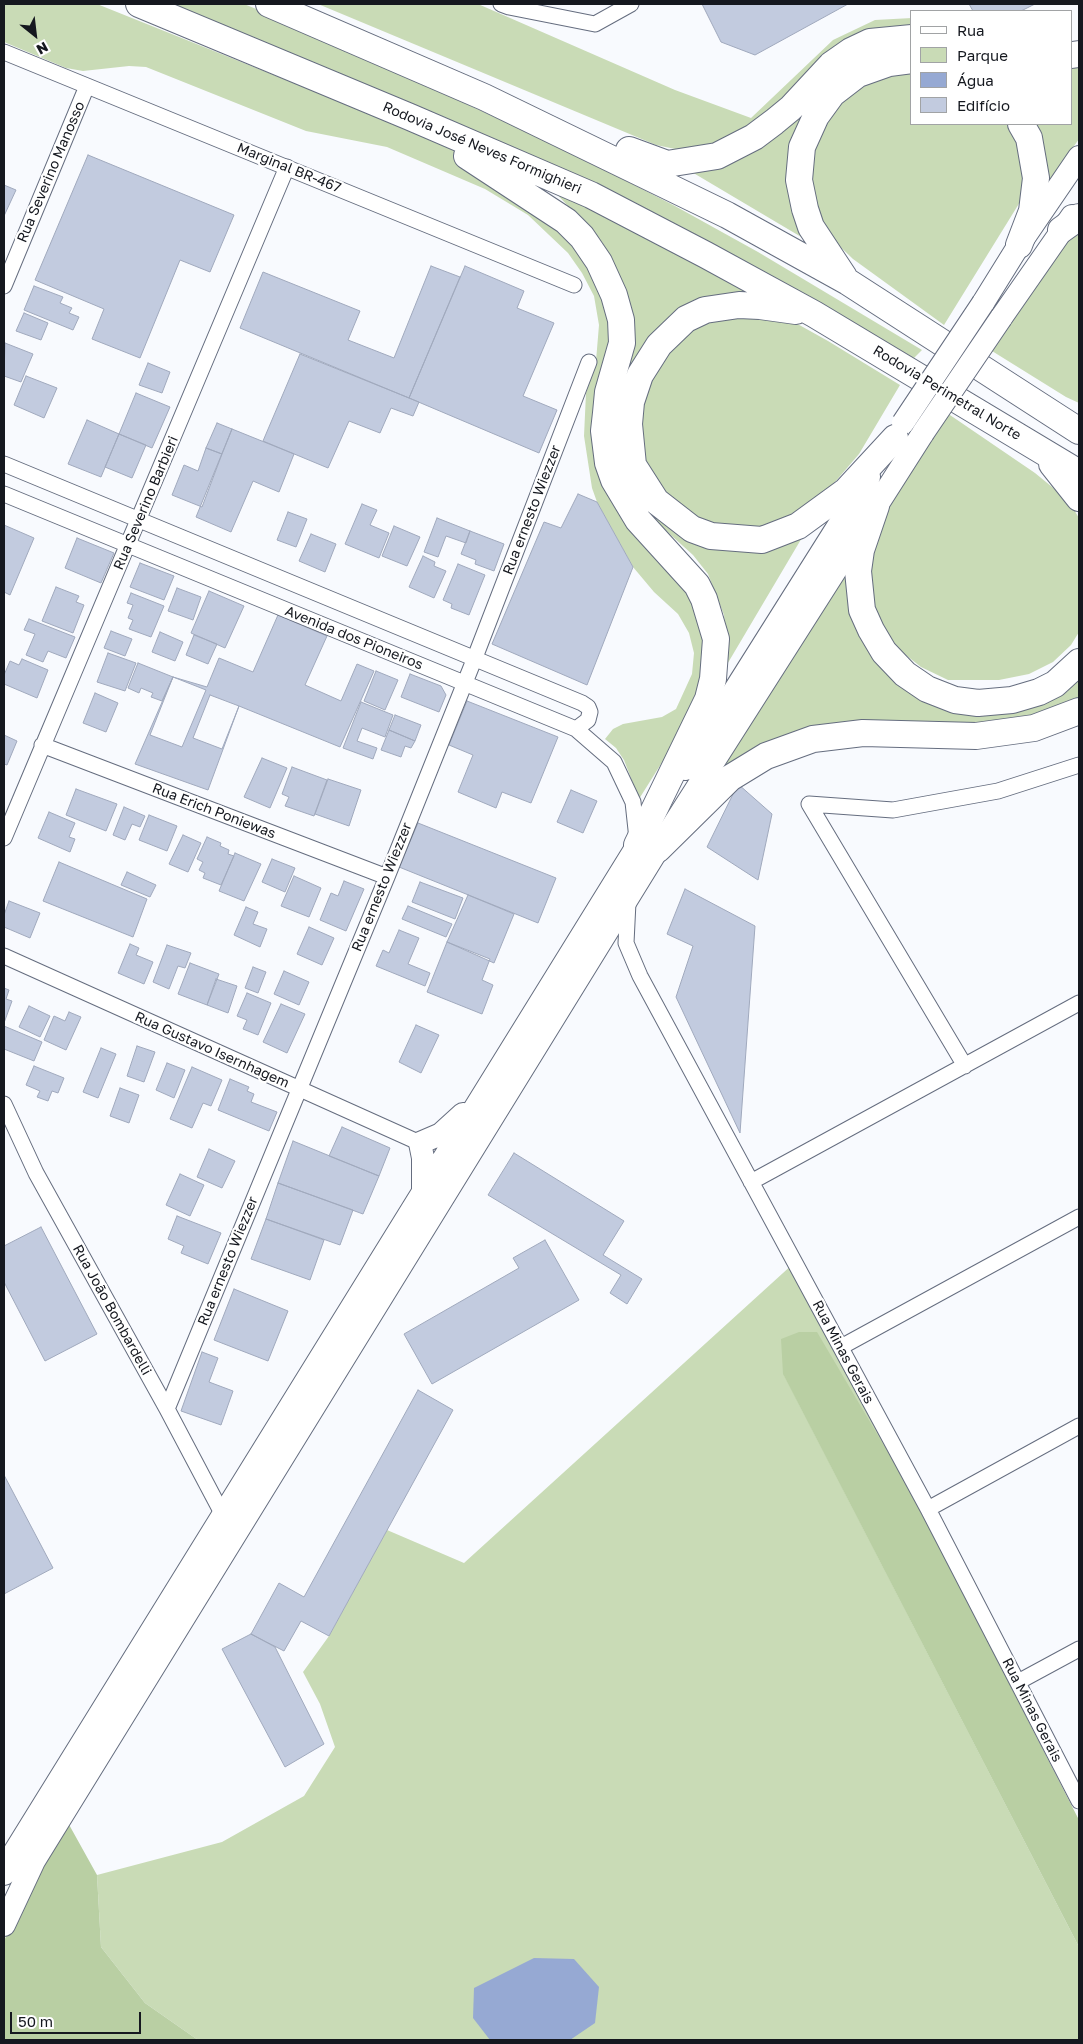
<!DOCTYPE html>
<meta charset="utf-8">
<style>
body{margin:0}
#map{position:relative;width:1083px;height:2044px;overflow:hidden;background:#f8fafe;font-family:"Golos Text",sans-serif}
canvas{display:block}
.frame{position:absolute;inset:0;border:5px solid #15181f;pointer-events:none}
.legend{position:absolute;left:910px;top:10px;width:162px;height:115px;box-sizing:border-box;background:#fff;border:1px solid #a1a3a5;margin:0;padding:6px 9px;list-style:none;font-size:15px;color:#15181f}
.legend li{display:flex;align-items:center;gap:10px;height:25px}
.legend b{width:25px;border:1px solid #a1a3a5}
.north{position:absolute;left:10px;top:10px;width:50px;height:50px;-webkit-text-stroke:4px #fff;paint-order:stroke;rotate:151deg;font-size:14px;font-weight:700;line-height:20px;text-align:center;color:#15181f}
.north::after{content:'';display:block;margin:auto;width:18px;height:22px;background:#15181f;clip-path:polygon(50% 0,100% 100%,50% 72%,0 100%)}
.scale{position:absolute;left:10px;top:2012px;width:131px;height:22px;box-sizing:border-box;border:2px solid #15181f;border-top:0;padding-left:6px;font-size:15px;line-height:18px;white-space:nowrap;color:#15181f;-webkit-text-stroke:4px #fff;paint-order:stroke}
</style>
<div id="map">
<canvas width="1083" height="2044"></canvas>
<div class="frame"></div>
<ul class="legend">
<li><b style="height:6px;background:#fff"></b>Rua</li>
<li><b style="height:14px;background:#c9dbb6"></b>Parque</li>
<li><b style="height:14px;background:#96a9d3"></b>Água</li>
<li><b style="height:14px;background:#c2cbdf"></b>Edifício</li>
</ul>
<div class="north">N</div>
<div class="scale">50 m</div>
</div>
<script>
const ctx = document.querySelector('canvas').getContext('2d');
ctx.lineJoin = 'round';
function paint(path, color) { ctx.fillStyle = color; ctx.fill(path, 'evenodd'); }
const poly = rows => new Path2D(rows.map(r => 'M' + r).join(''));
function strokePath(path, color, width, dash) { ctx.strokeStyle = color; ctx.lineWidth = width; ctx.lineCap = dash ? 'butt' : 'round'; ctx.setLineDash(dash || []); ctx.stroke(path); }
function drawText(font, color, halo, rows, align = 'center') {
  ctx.font = font + ' "Golos Text",sans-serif'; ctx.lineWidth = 4.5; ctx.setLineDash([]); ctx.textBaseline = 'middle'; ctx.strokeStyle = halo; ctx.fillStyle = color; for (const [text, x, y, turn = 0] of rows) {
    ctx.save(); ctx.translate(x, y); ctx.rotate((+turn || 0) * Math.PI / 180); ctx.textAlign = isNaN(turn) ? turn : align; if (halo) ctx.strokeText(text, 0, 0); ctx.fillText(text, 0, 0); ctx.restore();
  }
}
const green = poly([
 [4,4,97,4,433,139,480,163,584,250,614,324,595,450,696,596,707,651,693,713,639,799,624,760,616,748,605,739,613,729,623,724,662,717,676,709,692,674,694,653,689,633,678,614,654,592,633,567,597,502,592,488,584,436,586,393,596,361,599,325,594,296,582,273,568,253,528,215,485,189,387,147,306,131,146,67,129,66,83,71,66,68,4,42],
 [171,4,244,4,308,30,578,156,675,206,758,252,922,350,914,358,758,270],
 [318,4,478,4,675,90,751,118,833,40,875,20,912,18,912,32,728,145,685,151,656,145],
 [1072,64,1079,64,1079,139,1043,190,1031,124,1072,124],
 [912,73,912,124,1009,124,1023,155,1025,181,1020,202,944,325,853,259,830,237,816,206,810,178,814,146,841,101,864,85,894,75],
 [823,78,808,116,808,241,685,168],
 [550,187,762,294,729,296,626,385,658,515,803,536,719,678,726,643,724,615,708,574,693,555,654,520,639,502,620,468,626,295,616,268,602,242],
 [1079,230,1079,403,1066,397,992,351,1066,242],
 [730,315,785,317,828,341,900,385,859,454,829,489,798,516,767,528,713,526,685,513,665,495,642,455,640,409,656,366,682,337,705,323],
 [947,413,1035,473,1068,500,1079,518,1079,632,1071,645,1053,662,1029,674,999,680,948,680,921,667,902,652,884,631,873,613,867,563,876,525],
 [859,551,883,653,978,706,1079,664,1079,709,1060,716,793,743,665,840],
 [794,1263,939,1539,784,1375,1079,1947,1079,2040,198,2040,145,2003,101,1947,97,1875,222,1842,304,1796,335,1747,320,1704,303,1672,329,1636,387,1530,464,1563]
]);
const forest = poly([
 [799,1332,817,1332,939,1539,1012,1689,1079,1820,1079,1947,783,1374,781,1339],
 [67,1821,97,1875,101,1947,145,2003,198,2040,4,2040,4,1941,36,1871]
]);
const water = poly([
 [534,1958,574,1959,599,1987,595,2023,570,2040,490,2040,473,2018,474,1988]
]);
const building = poly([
 [702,4,848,4,755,55,721,42,702,4],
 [969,4,1035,4,1021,11,973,11,969,4],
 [88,155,234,215,210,272,180,260,140,358,92,339,104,309,35,280,88,155],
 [4,185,16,190,4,216,4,185],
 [431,266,460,277,409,398,240,328,263,272,360,311,348,340,394,358,431,266],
 [465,266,524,291,517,308,554,323,523,396,557,410,539,453,409,398,465,266],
 [34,286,63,297,60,303,72,308,69,313,79,317,73,330,24,310,34,286],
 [24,313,48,323,41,340,16,331,24,313],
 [5,343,33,354,21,382,4,376,5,343],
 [300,354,419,402,413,416,391,408,380,433,349,421,328,468,263,441,300,354],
 [148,363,170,372,162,393,139,385,148,363],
 [26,376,57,388,44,418,14,405,26,376],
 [136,393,170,407,152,448,119,434,136,393],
 [87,420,119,434,101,477,68,464,87,420],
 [217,423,232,429,222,454,206,448,217,423],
 [232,429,294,454,279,492,253,481,231,532,196,517,232,429],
 [119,434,146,445,132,478,105,467,119,434],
 [206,448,222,454,202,507,172,495,184,465,198,471,206,448],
 [578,494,597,502,633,567,587,685,492,644,544,522,561,528,578,494],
 [362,504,377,510,370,525,389,533,379,558,345,544,362,504],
 [288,512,307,519,296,547,277,540,288,512],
 [437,518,470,531,466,543,446,536,438,557,424,552,437,518],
 [4,525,34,538,10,595,4,592,4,525],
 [394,526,420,537,407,566,382,556,394,526],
 [470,531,504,544,494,571,475,564,476,560,461,554,470,531],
 [311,534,336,544,325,572,299,561,311,534],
 [77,538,114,553,101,583,65,568,77,538],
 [423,556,435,562,434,566,446,571,434,598,409,587,423,556],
 [140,563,174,576,164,600,130,587,140,563],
 [458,564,485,575,469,615,451,608,452,604,443,600,458,564],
 [56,587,79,596,76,602,84,605,73,633,42,621,56,587],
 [177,588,201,597,193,620,168,611,177,588],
 [209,591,244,606,225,648,191,633,209,591],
 [131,593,164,606,151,637,129,629,133,620,128,618,133,605,127,603,131,593],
 [278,615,327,636,305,685,341,701,357,664,374,671,340,747,239,706,208,790,135,764,173,677,207,687,219,658,253,672,278,615],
 [29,619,75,637,66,658,48,651,43,662,26,655,35,634,24,630,29,619],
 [111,631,132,639,125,656,104,648,111,631],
 [160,632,183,642,175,661,152,652,160,632],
 [194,635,217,644,208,664,186,655,194,635],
 [108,653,136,663,125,691,97,682,108,653],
 [22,659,48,670,37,698,4,684,4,675,10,661,19,665,22,659],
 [138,663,173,677,162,701,151,697,153,693,141,688,139,693,128,688,138,663],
 [376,671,398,680,385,710,364,701,376,671],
 [410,674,441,686,446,695,439,712,401,697,410,674],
 [173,677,206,690,182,747,150,735,173,677],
 [95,693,118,703,106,732,83,723,95,693],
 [210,695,239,706,222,749,193,738,210,695],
 [467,701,558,737,531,803,502,792,496,808,458,792,473,755,449,745,467,701],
 [361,702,393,715,385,737,362,728,357,741,377,748,373,759,343,748,361,702],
 [395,715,421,725,415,741,389,730,395,715],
 [389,730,415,741,411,748,405,746,401,757,381,750,389,730],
 [4,735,17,741,7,765,4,764,4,735],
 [262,758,287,768,270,808,244,797,262,758],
 [292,767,327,780,314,816,285,806,289,797,282,794,292,767],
 [328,779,361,790,349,826,315,814,328,779],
 [738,784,772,814,758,880,707,847,738,784],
 [76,789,117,804,106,831,66,815,76,789],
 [571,790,597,801,583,833,557,822,571,790],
 [124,807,145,816,140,827,132,824,125,840,113,835,124,807],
 [49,812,75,823,69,837,75,839,70,852,38,838,49,812],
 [149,815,177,826,167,851,139,840,149,815],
 [418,823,556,878,538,923,399,867,418,823],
 [183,835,201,843,188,872,169,864,183,835],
 [207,837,221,843,220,846,229,850,228,854,234,856,221,885,203,878,205,873,199,870,203,862,197,859,207,837],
 [235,853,261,864,244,901,219,891,235,853],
 [272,859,295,868,285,892,262,882,272,859],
 [59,862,147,899,133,937,43,901,59,862],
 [127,872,156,885,150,897,121,885,127,872],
 [294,876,321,888,309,917,281,906,294,876],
 [344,881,364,889,346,931,320,920,331,893,338,896,344,881],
 [420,882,463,898,455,919,412,902,420,882],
 [685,889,755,926,740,1133,676,997,693,946,667,934,685,889],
 [468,895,514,914,494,963,447,942,468,895],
 [9,901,40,913,30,938,4,927,4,915,9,901],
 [408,906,452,924,446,937,402,919,408,906],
 [246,907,258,912,253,924,267,929,260,947,234,935,246,907],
 [309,927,334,938,322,965,297,954,309,927],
 [399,930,419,938,408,964,430,973,425,986,376,966,383,950,389,953,399,930],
 [447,942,490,959,482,980,493,985,482,1014,427,992,447,942],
 [130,944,139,948,136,955,153,962,144,984,118,973,130,944],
 [167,945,191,953,185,968,178,966,169,989,153,982,167,945],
 [190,963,219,974,207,1005,178,994,190,963],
 [253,967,266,972,258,993,245,988,253,967],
 [284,971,309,982,299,1005,274,994,284,971],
 [216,979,237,986,228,1013,207,1005,216,979],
 [4,988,9,990,6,999,12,1001,4,1023,4,988],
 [247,993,271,1003,258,1035,243,1029,247,1020,237,1016,247,993],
 [281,1004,305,1014,287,1053,263,1042,281,1004],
 [29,1006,50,1016,40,1037,19,1027,29,1006],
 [69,1012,81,1017,66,1050,44,1040,54,1016,65,1021,69,1012],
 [416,1025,439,1035,421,1073,399,1062,416,1025],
 [4,1026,42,1042,34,1061,4,1049,4,1026],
 [137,1046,155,1052,144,1082,127,1076,137,1046],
 [101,1048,116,1054,98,1098,83,1092,101,1048],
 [167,1063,185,1070,174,1098,156,1090,167,1063],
 [34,1066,64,1078,58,1093,52,1091,48,1101,37,1097,40,1091,26,1085,34,1066],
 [192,1067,222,1080,211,1106,203,1103,192,1128,170,1119,192,1067],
 [230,1079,249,1087,247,1091,254,1094,251,1102,277,1112,269,1131,218,1110,230,1079],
 [120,1088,139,1095,129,1123,110,1116,120,1088],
 [342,1127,390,1148,379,1176,329,1156,342,1127],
 [293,1141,379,1176,363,1214,278,1183,293,1141],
 [209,1149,235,1161,222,1188,197,1177,209,1149],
 [514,1153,624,1221,603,1255,642,1279,627,1304,610,1293,621,1275,488,1195,514,1153],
 [180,1174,204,1185,190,1216,166,1205,180,1174],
 [278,1183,353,1210,340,1245,266,1219,278,1183],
 [177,1216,221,1233,208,1264,181,1253,184,1246,168,1239,177,1216],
 [266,1219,324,1240,310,1280,251,1259,266,1219],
 [41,1227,97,1334,45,1361,4,1282,4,1246,41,1227],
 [545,1240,579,1300,432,1384,404,1334,519,1268,513,1258,545,1240],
 [234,1289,288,1311,268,1361,214,1340,234,1289],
 [202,1352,218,1358,209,1382,233,1391,221,1425,181,1411,202,1352],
 [418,1390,453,1410,329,1636,301,1621,284,1651,251,1634,279,1583,304,1597,418,1390],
 [4,1475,53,1568,4,1594,4,1475],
 [251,1634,275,1647,324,1744,285,1767,222,1649,251,1634]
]);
const street = poly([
 [501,4,509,7,595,24,631,4],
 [4,52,574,285],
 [4,286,87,86],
 [4,464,582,703,588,707,590,712,588,720,576,729],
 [4,494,576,729,614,762,633,802,637,839],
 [42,745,387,877],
 [4,838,287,167],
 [628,902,626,943,640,976,928,1509,1079,1801],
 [4,956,420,1143],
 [965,1066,809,804,893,810,998,791,1079,765],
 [4,1104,36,1173,167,1409,223,1515],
 [751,1182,1079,1003],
 [841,1347,1079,1217],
 [167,1409,387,877,474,660,589,362],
 [928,1509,1079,1426],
 [1018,1682,1079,1649]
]);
const primary = poly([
 [983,303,1019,245,1079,157],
 [1001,318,1072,216],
 [685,769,869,477],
 [423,1193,423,1158,420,1143,441,1134,463,1114],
 [4,1874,15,1851,647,830],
 [4,1925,34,1861,658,849,923,433]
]);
const highway = poly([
 [139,4,410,117,591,195,706,255,814,314,1079,473],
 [269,4,484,97,727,215,848,282,1079,431],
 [1072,55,1079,54],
 [629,150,667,164,717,156,754,137,774,122,791,108,831,65,851,51,870,42,912,38],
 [467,156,566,221,582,237,599,262,614,295,621,320,622,343,608,392,606,413,604,431,608,463,614,480,638,520,697,585,704,599,716,639,713,679,708,699,637,845],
 [1061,230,1079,217],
 [1019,245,1032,211,1036,178,1029,138,1021,124],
 [844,277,811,227,805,209,799,180,802,147,816,116,832,94,858,74,889,63,912,60],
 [796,311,760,306,739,305,705,310,686,319,659,345,640,375,631,402,629,424,633,465,656,501,692,529,711,536,762,540,798,526,846,491,895,438],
 [1052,464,1079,498],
 [876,506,861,550,858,571,862,610,871,630,884,652,905,674,927,689,955,700,978,703,1012,700,1039,692,1055,684,1079,662],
 [658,849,730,778,766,756,813,739,863,733,976,736,1034,728,1079,711]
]);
const primaryBridge = poly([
 [903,423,983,303],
 [923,433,1001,318]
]);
const streetNames = [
 ["Rodovia José Neves Formighieri",482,148,23],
 ["Marginal BR-467",289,168,22],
 ["Rua Severino Manosso",51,172,-67],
 ["Rodovia Perimetral Norte",947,393,31],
 ["Rua Severino Barbieri",146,503,-67],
 ["Rua ernesto Wiezzer",532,510,-69],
 ["Avenida dos Pioneiros",354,638,22],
 ["Rua Erich Poniewas",214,811,21],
 ["Rua ernesto Wiezzer",382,887,-68],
 ["Rua Gustavo Isernhagem",212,1050,24],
 ["Rua ernesto Wiezzer",228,1261,-68],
 ["Rua João Bombardelli",112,1310,61],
 ["Rua Minas Gerais",843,1352,62],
 ["Rua Minas Gerais",1032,1710,63]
];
paint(green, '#c9dbb6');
paint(forest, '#b9cfa3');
paint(water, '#96a9d3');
paint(building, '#c2cbdf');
strokePath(building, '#a0a9bd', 1);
strokePath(street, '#656d7f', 17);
strokePath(primary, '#656d7f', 24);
strokePath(highway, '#656d7f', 28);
strokePath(street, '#fff', 15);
strokePath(primary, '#fff', 22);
strokePath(highway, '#fff', 26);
strokePath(primaryBridge, '#656d7f', 24, []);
strokePath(primaryBridge, '#fff', 22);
drawText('14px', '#15181f', '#fff', streetNames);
</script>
